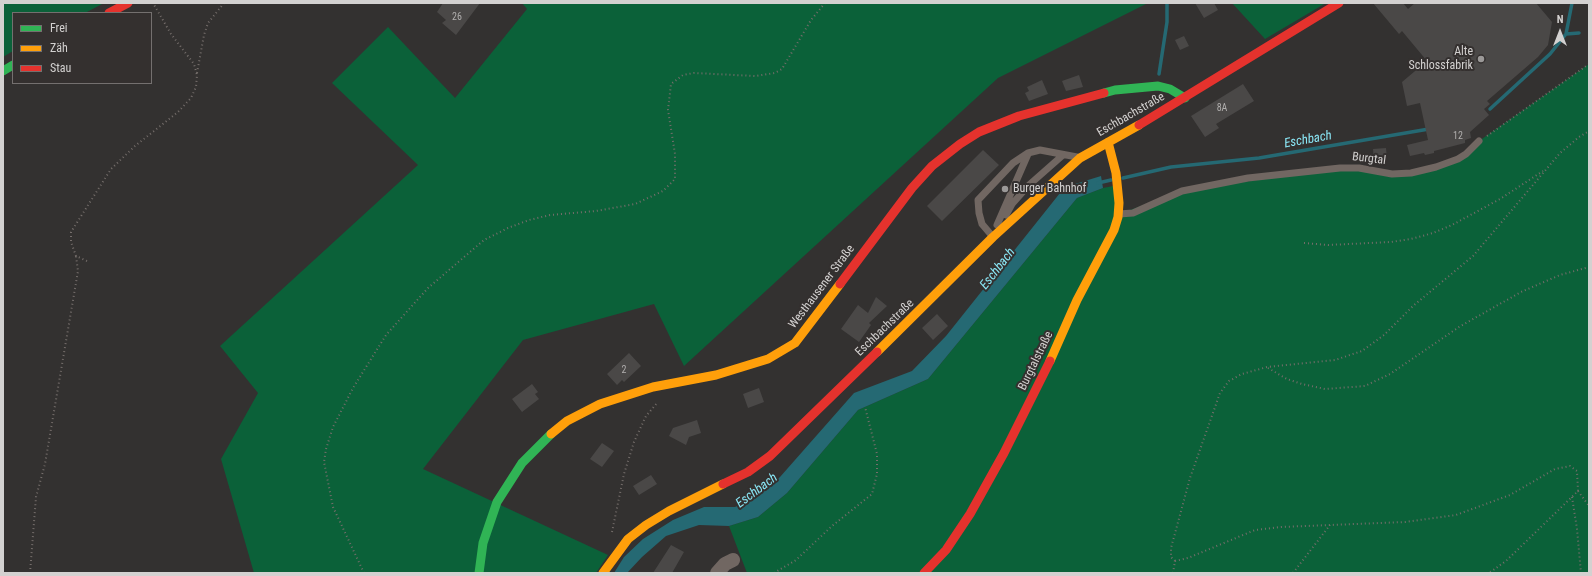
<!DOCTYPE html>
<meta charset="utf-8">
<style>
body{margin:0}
#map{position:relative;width:1592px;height:576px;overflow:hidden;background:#333130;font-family:"Roboto Condensed",sans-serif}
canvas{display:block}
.frame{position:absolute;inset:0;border:4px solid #d3d1d0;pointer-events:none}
.legend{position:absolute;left:12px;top:12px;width:140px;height:72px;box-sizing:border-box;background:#34302f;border:1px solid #74706f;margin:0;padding:5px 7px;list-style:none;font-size:12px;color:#d3d1d0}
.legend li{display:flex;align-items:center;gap:8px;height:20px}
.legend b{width:20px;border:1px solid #74706f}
.north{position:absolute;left:1540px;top:12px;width:40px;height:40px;-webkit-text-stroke:3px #34302f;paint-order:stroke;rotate:0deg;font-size:11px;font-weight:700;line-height:16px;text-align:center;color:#d3d1d0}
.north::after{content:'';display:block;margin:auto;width:14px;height:18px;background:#d3d1d0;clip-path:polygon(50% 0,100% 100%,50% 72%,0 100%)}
</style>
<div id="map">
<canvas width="1592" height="576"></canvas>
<div class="frame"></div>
<ul class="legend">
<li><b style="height:5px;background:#30b455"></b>Frei</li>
<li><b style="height:5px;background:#ff9f0a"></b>Zäh</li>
<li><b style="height:5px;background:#e5322d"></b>Stau</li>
</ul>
<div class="north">N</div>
</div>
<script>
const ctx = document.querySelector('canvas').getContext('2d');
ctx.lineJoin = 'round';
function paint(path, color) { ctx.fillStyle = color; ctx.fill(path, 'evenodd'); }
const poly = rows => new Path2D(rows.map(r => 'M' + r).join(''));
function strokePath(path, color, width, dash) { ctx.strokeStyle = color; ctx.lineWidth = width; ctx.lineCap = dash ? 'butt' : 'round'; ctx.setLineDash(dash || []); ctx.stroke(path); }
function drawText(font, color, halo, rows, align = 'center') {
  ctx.font = font + ' "Roboto Condensed",sans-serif'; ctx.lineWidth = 4; ctx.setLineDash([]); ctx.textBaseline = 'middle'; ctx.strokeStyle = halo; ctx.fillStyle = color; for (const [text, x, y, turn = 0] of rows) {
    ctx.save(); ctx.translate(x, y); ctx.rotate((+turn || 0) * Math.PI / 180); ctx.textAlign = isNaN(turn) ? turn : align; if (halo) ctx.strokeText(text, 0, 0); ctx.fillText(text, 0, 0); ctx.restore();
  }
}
const green = poly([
 [3,3,104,3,85,13,13,13,13,51,3,57],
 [522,3,1148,3,998,78,684,366,654,304,523,340,423,469,608,555,596,573,254,573,221,459,258,393,220,346,418,165,332,83,388,27,455,98,527,9],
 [1232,3,1326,3,1265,39],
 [1589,64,1589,573,747,573,729,526,758,517,787,493,858,410,928,379,1077,198,1103,188,1118,185,1119,214,1182,191,1340,168,1403,174,1458,159,1479,141]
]);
const water = poly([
 [1101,176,1103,188,1077,198,928,379,858,410,787,493,758,517,729,526,699,525,666,536,642,557,627,573,614,573,624,557,643,539,673,520,704,507,735,507,756,498,780,477,854,393,912,371,946,336,1060,193,1075,184]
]);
const stream = poly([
 [1566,34,1579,33],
 [1159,74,1167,22,1167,3],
 [1490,109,1550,54,1566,34,1572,3],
 [1123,178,1171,167,1259,158,1429,129],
 [1098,183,1111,180]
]);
const building = poly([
 [443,3,480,3,456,35,442,23,446,20,437,12],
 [1195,3,1214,3,1218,10,1204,18],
 [1373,3,1403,3,1408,9,1415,3,1536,3,1552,22,1548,45,1538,57,1487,101,1490,104,1484,109,1489,115,1470,132,1471,138,1465,140,1465,143,1434,151,1434,153,1425,155,1424,153,1410,156,1407,145,1428,140,1420,103,1407,106,1402,82,1427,61,1402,31,1399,34],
 [1184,36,1189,46,1180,50,1175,40],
 [1079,75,1083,87,1066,91,1062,81],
 [1042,80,1048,94,1029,101,1025,93,1029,91,1027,87],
 [1243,84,1254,101,1216,124,1219,128,1205,137,1191,116],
 [1386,148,1387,159,1374,160,1373,149],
 [983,150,999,165,942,221,927,206],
 [876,297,887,306,869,323,871,325,859,342,841,329,858,305,868,313],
 [937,314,948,326,933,340,922,328],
 [629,353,641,366,624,382,622,380,617,385,607,374],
 [532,384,538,392,535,394,539,399,522,412,512,399],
 [759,388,764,402,748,408,743,394],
 [697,420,701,433,689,437,686,445,669,436,673,428],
 [602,443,614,451,602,467,590,459],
 [651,475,657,484,639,495,633,486],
 [671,545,684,552,672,573,653,573]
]);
const path = poly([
 [197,73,204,35,208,23,224,3],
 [1487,136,1589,64],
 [1304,243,1328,245,1391,242,1411,239,1433,233,1452,225,1500,199,1543,171],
 [87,261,76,256,71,242,71,232,111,169,135,146,178,112,191,98,196,87,197,75,194,64,171,34,153,3],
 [1268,368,1287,379,1302,384,1325,389,1365,386,1390,374,1459,327,1521,292,1560,275,1589,267],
 [1578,491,1589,506],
 [1572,497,1577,529,1581,573],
 [612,532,624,474,634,442,646,416,658,402],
 [1175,561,1171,557,1171,548,1190,478,1220,393,1229,381,1242,374,1267,367,1335,360,1362,351,1384,335,1413,306,1473,256,1560,153,1579,137,1589,131],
 [1175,561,1188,558,1255,530,1281,527,1405,522,1456,515,1510,495,1555,469,1570,466,1577,471,1578,491,1506,561,1489,573],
 [30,573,36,497,45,464,78,271,76,256],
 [364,573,333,507,324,462,326,449,333,427,353,388,386,335,428,288,484,240,508,228,529,220,550,215,596,211,635,204,663,191,675,179,675,154,668,110,671,84,683,75,694,73,755,76,775,73,782,69,811,20,825,3],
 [774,573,796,560,832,526,872,494,877,474,877,454,865,407],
 [1173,573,1175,561],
 [1293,573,1330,525]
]);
const lane = poly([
 [1119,214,1133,213,1182,191,1248,178,1340,168,1359,168,1392,174,1411,173,1436,167,1458,159,1466,154,1479,141],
 [1006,215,1012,204,1029,185,1063,155],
 [997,225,1028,154],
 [993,237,982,224,979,213,978,200,1013,163,1028,153,1040,150,1077,157]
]);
const street = poly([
 [717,573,725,564,733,560]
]);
const fast = poly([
 [3,71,13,65],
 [1104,93,1115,90,1158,86,1170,89,1185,98],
 [479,573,483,543,497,502,522,463,551,434]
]);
const slow = poly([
 [877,352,993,237,1080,158,1139,125],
 [1050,361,1077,300,1114,230,1118,217,1119,203,1116,173,1108,142],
 [551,434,567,421,600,404,653,387,716,375,768,359,795,343,840,284],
 [603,573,628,539,646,525,669,511,723,484]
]);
const jam = poly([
 [109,13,128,3],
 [1139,125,1339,3],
 [840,284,912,188,932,166,960,144,979,132,1019,116,1104,93],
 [723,484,748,472,770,456,877,352],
 [924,573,946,550,970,514,1004,453,1050,361]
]);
const markers = [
 [1481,59,4,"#9b9998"],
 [1005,189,4,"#9b9998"]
];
const numberNames = [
 ["26",457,17],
 ["8A",1222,108],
 ["12",1458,136],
 ["2",624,370]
];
const poiNames = [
 ["Alte",1473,52],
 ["Schlossfabrik",1473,66],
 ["Burger Bahnhof",1013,189,"left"]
];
const streetNames = [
 ["Eschbachstraße",1131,115,-30],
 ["Burgtal",1369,159,7],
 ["Westhausener Straße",822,287,-53],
 ["Eschbachstraße",885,328,-44],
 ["Burgtalstraße",1036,361,-64]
];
const waterNames = [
 ["Eschbach",1308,140,-10],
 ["Eschbach",998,269,-52],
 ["Eschbach",757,491,-37]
];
paint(green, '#0b6139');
paint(water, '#256973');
strokePath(stream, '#256973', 3.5);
paint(building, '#4a4847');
strokePath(path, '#756e6b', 2, [1, 3]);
strokePath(lane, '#716762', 7);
strokePath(street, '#716762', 14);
strokePath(fast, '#30b455', 9);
strokePath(slow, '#ff9f0a', 9);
strokePath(jam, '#e5322d', 9);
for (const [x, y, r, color] of markers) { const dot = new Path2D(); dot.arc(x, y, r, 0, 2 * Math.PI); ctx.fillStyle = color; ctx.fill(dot); strokePath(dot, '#34302f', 1.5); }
drawText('10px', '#b1afae', null, numberNames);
drawText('12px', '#d3d1d0', '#34302f', poiNames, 'right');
drawText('12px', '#d3d1d0', '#34302f', streetNames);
drawText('italic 13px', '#8ae8f7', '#34302f', waterNames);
</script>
